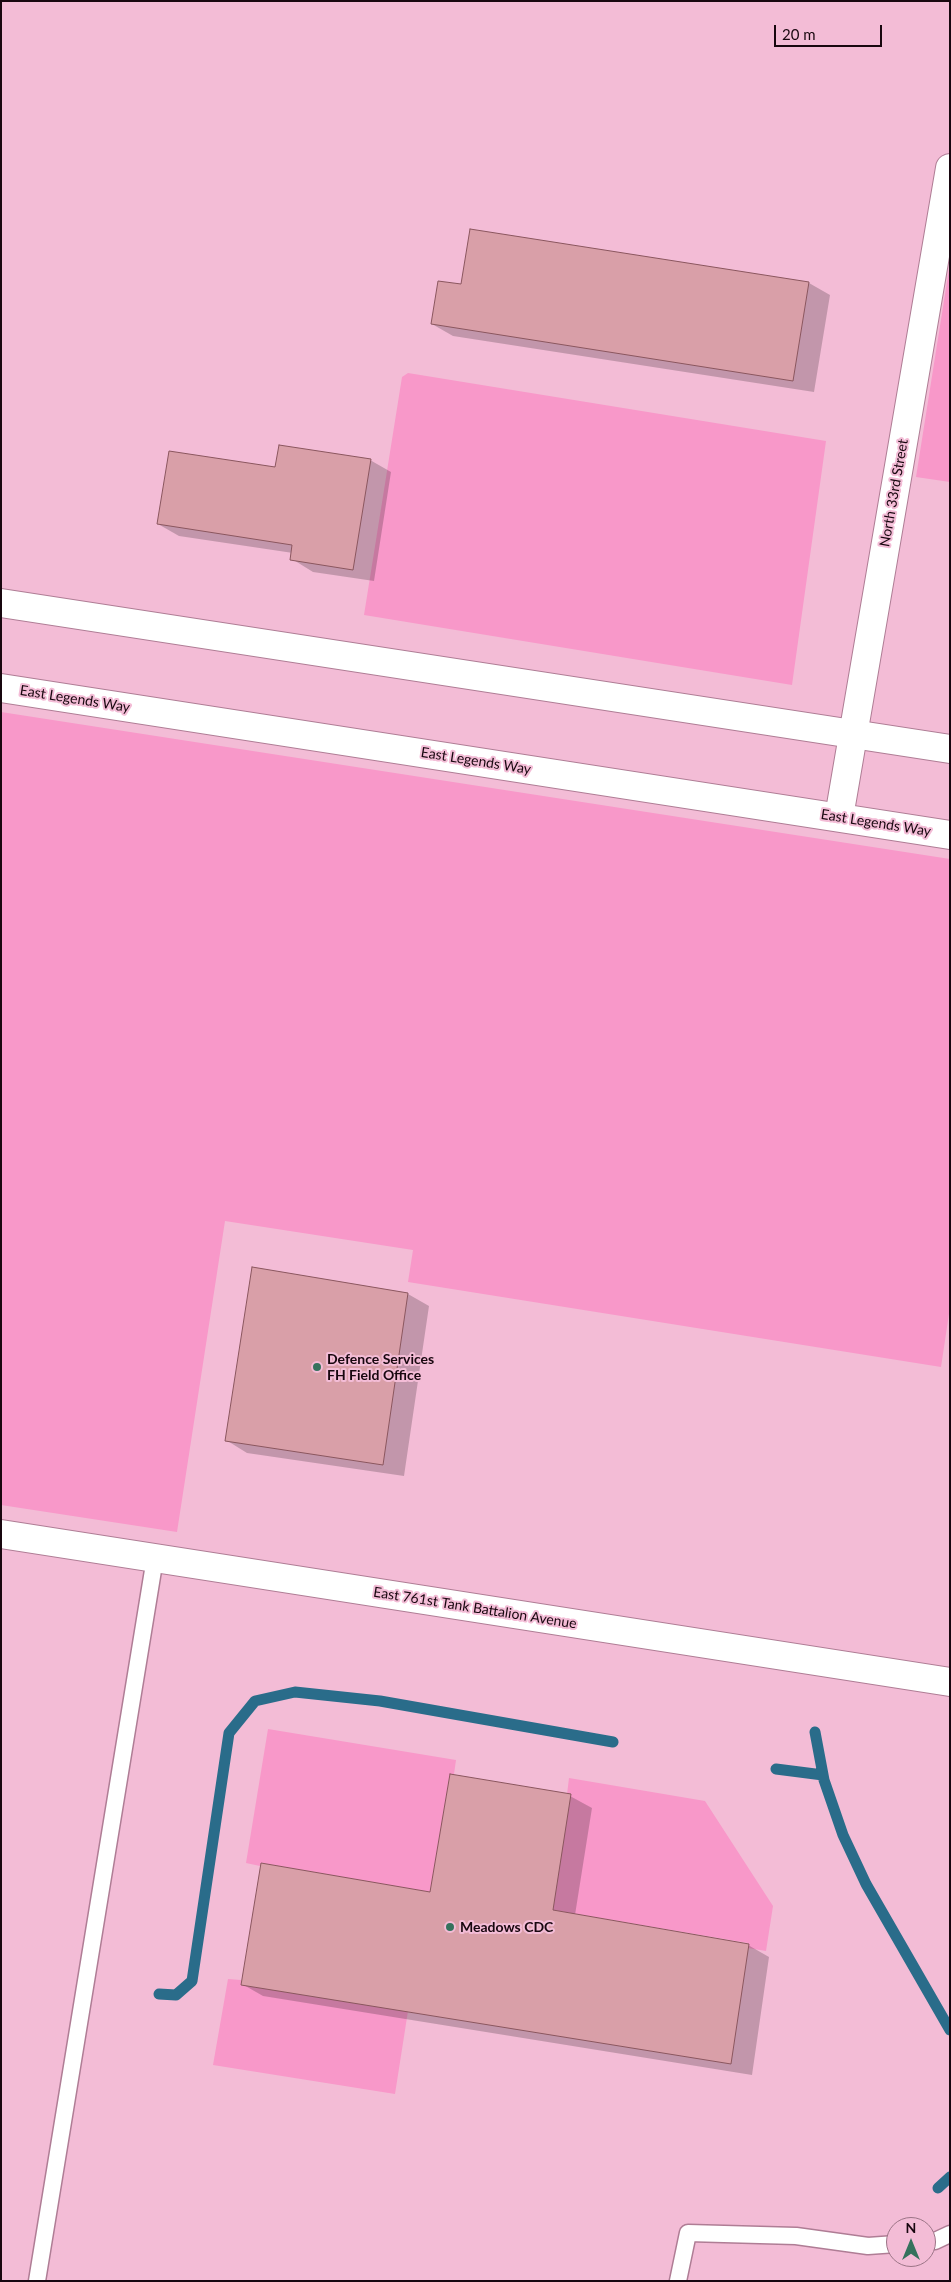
<!DOCTYPE html>
<style>
body{margin:0}
#map{position:relative;width:951px;height:2282px;overflow:hidden;background:#f3bcd6;font-family:Lato,sans-serif}
canvas{display:block}
.frame{position:absolute;inset:0;border:2px solid #18070f;pointer-events:none}
.north{position:absolute;left:886px;top:2217px;width:50px;height:50px;box-sizing:border-box;background:#f3bcd6;border:1px solid #9b7486;border-radius:50%;rotate:0deg;font-size:14px;font-weight:700;line-height:20px;text-align:center;color:#18070f}
.north::after{content:'';display:block;margin:auto;width:18px;height:22px;background:#35725d;clip-path:polygon(50% 0,100% 100%,50% 72%,0 100%)}
.scale{position:absolute;left:774px;top:25px;width:108px;height:22px;box-sizing:border-box;border:2px solid #18070f;border-top:0;padding-left:6px;font-size:15px;line-height:18px;white-space:nowrap;color:#18070f;-webkit-text-stroke:4px #f3bcd6;paint-order:stroke}
</style>
<div id="map">
<canvas width="951" height="2282"></canvas>
<div class="frame"></div>
<div class="north">N</div>
<div class="scale">20 m</div>
</div>
<script>
const ctx = document.querySelector('canvas').getContext('2d');
ctx.lineJoin = 'round';
function paint(path, color) { ctx.fillStyle = color; ctx.fill(path, 'evenodd'); }
const poly = rows => new Path2D(rows.map(r => 'M' + r).join(''));
function strokePath(path, color, width, dash) { ctx.strokeStyle = color; ctx.lineWidth = width; ctx.lineCap = dash ? 'butt' : 'round'; ctx.setLineDash(dash || []); ctx.stroke(path); }
function drawText(font, color, halo, rows, align = 'center') {
  ctx.font = font + ' Lato,sans-serif'; ctx.lineWidth = 4; ctx.setLineDash([]); ctx.textBaseline = 'middle'; ctx.strokeStyle = halo; ctx.fillStyle = color; for (const [text, x, y, turn = 0] of rows) {
    ctx.save(); ctx.translate(x, y); ctx.rotate((+turn || 0) * Math.PI / 180); ctx.textAlign = isNaN(turn) ? turn : align; if (halo) ctx.strokeText(text, 0, 0); ctx.fillText(text, 0, 0); ctx.restore();
  }
}
const green = poly([
 [950,263,950,482,916,477],
 [408,373,826,441,792,685,364,615,402,377],
 [1,712,950,859,950,1307,941,1367,408,1282,413,1250,225,1221,177,1532,1,1505],
 [268,1729,456,1760,454,1774,450,1774,430,1892,261,1863,260,1866,246,1863],
 [569,1778,705,1801,773,1906,766,1951,748,1948,748,1943,553,1910],
 [228,1979,241,1980,241,1985,408,2011,395,2094,213,2065]
]);
const shadow = poly([
 [809,283,830,295,814,392,453,336,432,324],
 [370,460,391,472,374,581,313,572,292,559,293,553,179,536,158,524,276,469],
 [253,1268,408,1294,429,1306,404,1476,247,1453,226,1440],
 [570,1796,592,1808,575,1915,748,1945,769,1957,752,2075,263,1996,242,1984,431,1893]
]);
const stream = poly([
 [815,1732,824,1780,843,1835,866,1884,950,2030],
 [776,1769,823,1775],
 [159,1994,176,1995,192,1981,229,1733,255,1701,295,1692,380,1701,613,1742],
 [938,2188,950,2177]
]);
const building = poly([
 [470,229,809,282,793,381,431,324,438,281,461,284,470,229],
 [279,445,371,459,353,570,290,560,292,545,157,524,169,451,275,467,279,445],
 [252,1267,408,1293,383,1465,225,1441,252,1267],
 [450,1774,571,1794,553,1910,749,1944,731,2064,241,1985,261,1863,430,1892,450,1774]
]);
const lane = poly([
 [926,2241,935,2241,950,2234],
 [37,2281,155,1558],
 [678,2281,688,2233,796,2236,868,2246,896,2244]
]);
const street = poly([
 [839,817,950,168]
]);
const secondary = poly([
 [1,603,950,749],
 [1,688,950,835],
 [1,1534,950,1682]
]);
const markers = [
 [317,1367,5,"#35725d"],
 [450,1927,5,"#35725d"]
];
const streetNames = [
 ["North 33rd Street",894,493,-80],
 ["East Legends Way",75,699,9],
 ["East Legends Way",476,761,9],
 ["East Legends Way",876,823,9],
 ["East 761st Tank Battalion Avenue",475,1608,9]
];
const poiNames = [
 ["Defence Services",327,1359],
 ["FH Field Office",327,1375],
 ["Meadows CDC",460,1927]
];
paint(green, '#f898c9');
paint(shadow, '#0003');
strokePath(stream, '#2a6c8a', 11);
paint(building, '#d99fa8');
strokePath(building, '#8a565e', 1);
strokePath(lane, '#af7d95', 19);
strokePath(street, '#af7d95', 30);
strokePath(secondary, '#af7d95', 30);
strokePath(lane, '#fff', 16);
strokePath(street, '#fff', 28);
strokePath(secondary, '#fff', 28);
for (const [x, y, r, color] of markers) { const dot = new Path2D(); dot.arc(x, y, r, 0, 2 * Math.PI); ctx.fillStyle = color; ctx.fill(dot); strokePath(dot, '#f3bcd6', 2); }
drawText('14px', '#18070f', '#f3bcd6', streetNames);
drawText('bold 14px', '#18070f', '#f3bcd6', poiNames, 'left');
</script>
